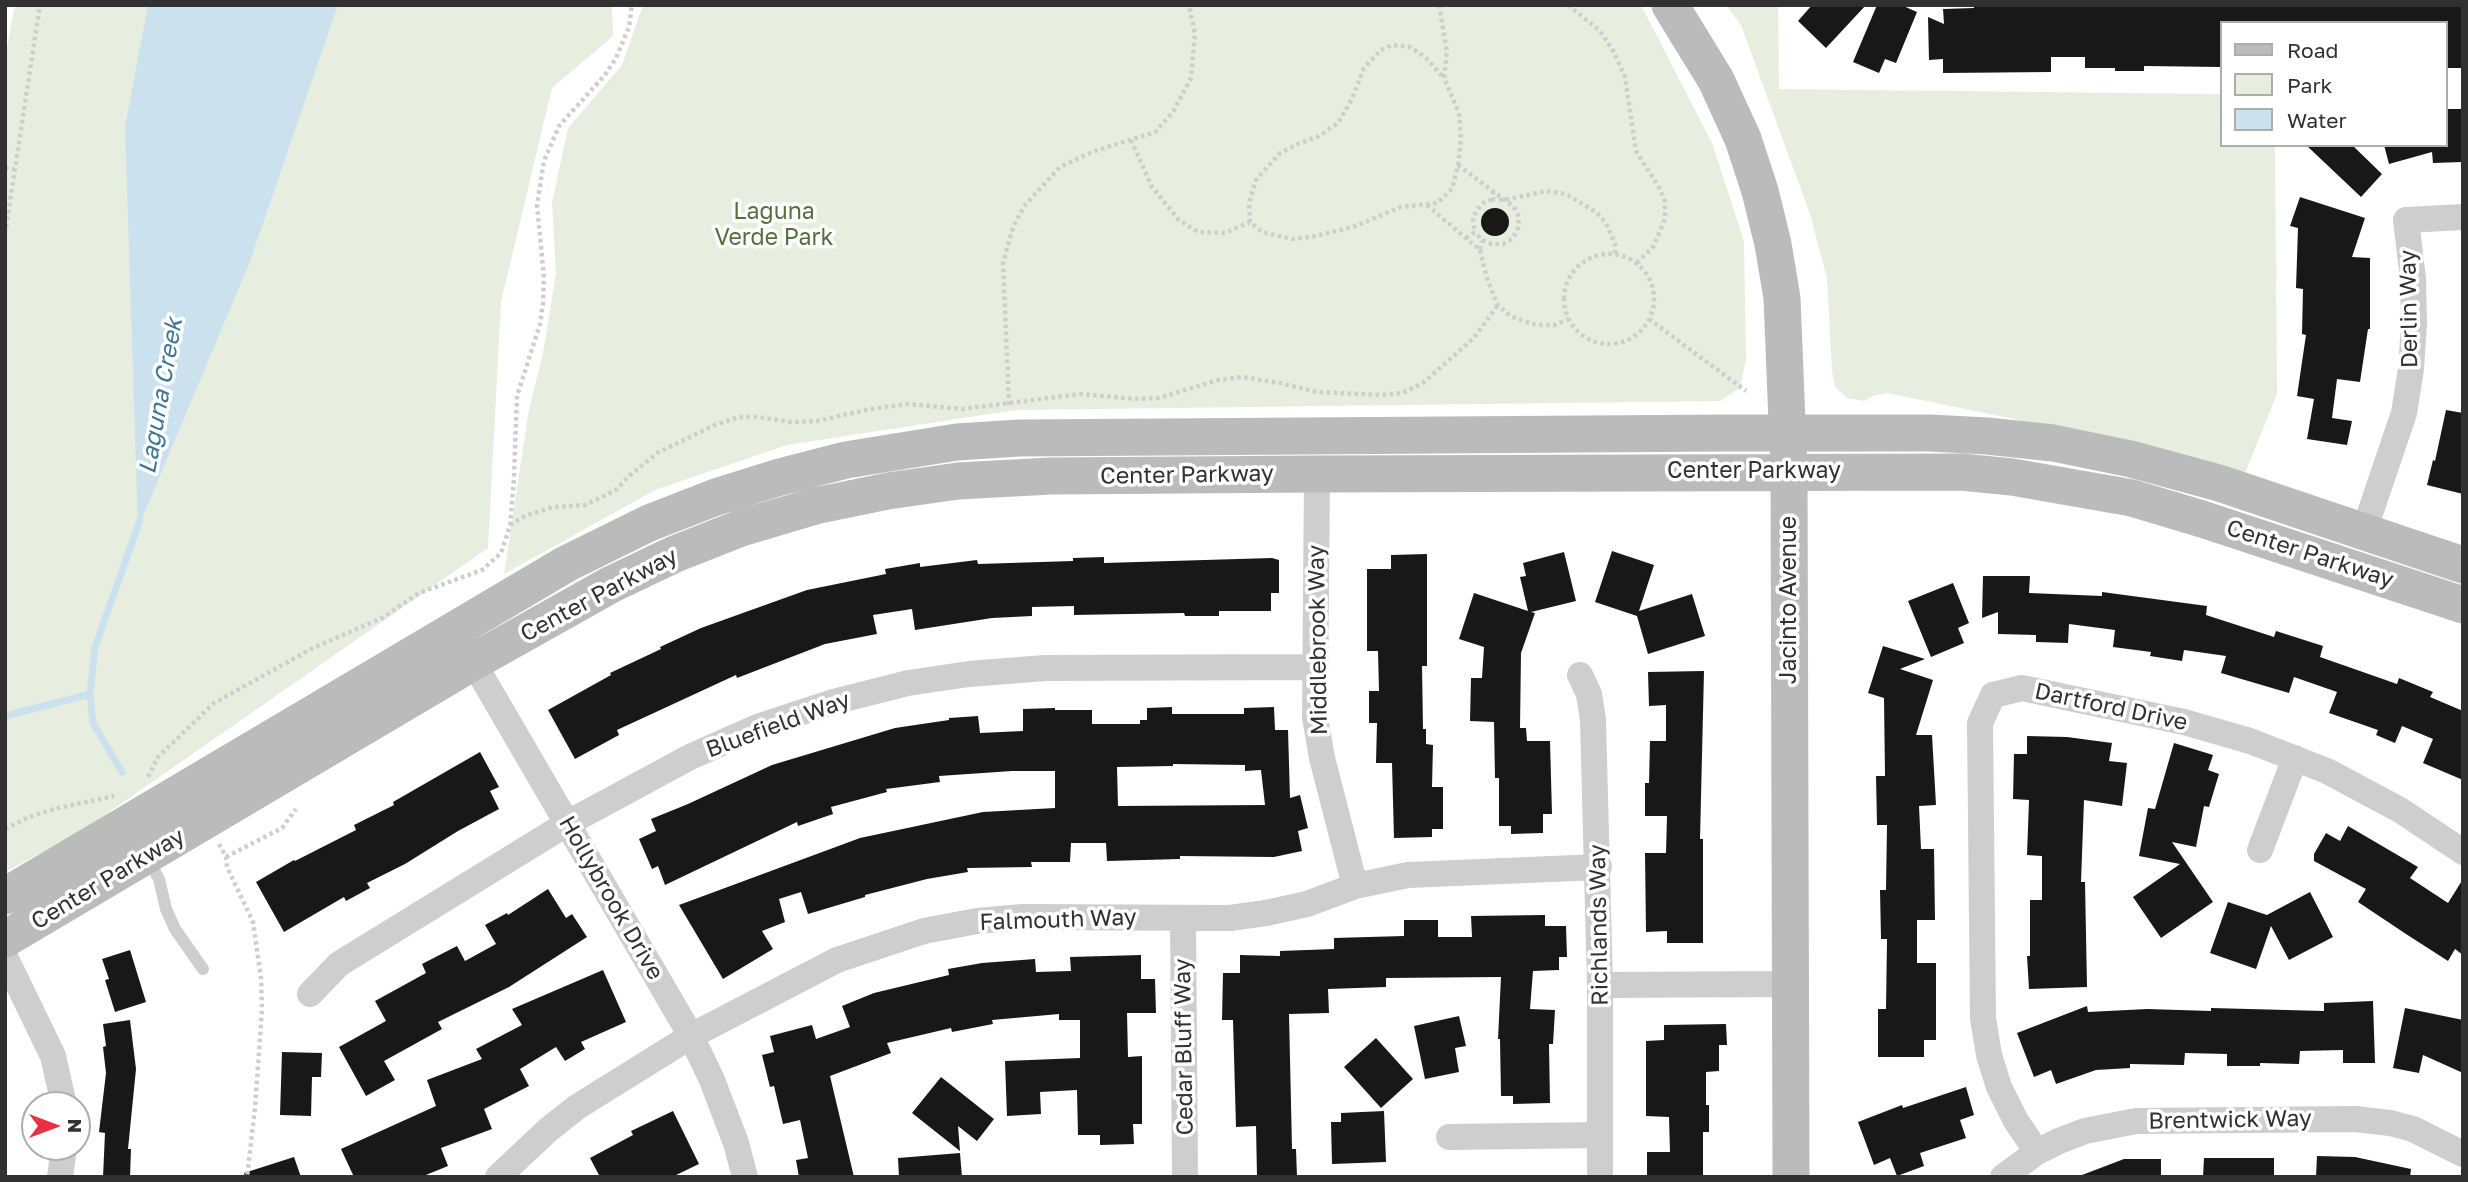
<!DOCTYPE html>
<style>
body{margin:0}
#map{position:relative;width:2468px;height:1182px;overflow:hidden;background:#fff;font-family:"Golos Text",sans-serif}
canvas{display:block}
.frame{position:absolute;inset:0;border:7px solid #313131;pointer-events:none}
.legend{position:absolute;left:2220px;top:21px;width:228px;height:126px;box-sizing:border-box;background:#fff;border:2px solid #adadad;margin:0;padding:9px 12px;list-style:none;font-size:21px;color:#313131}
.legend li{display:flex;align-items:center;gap:14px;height:35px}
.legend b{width:35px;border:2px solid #adadad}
.north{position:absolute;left:21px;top:1091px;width:70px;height:70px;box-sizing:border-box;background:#fff;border:2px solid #adadad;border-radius:50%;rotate:90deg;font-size:19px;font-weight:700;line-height:28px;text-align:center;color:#313131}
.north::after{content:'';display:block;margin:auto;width:24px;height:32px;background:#ec3043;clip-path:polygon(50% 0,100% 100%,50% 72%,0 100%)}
</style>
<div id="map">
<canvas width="2468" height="1182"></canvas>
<div class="frame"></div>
<ul class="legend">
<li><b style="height:9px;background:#bbb"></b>Road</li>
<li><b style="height:19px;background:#e8eedf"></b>Park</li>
<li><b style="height:19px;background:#cbe2ee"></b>Water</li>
</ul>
<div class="north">N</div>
</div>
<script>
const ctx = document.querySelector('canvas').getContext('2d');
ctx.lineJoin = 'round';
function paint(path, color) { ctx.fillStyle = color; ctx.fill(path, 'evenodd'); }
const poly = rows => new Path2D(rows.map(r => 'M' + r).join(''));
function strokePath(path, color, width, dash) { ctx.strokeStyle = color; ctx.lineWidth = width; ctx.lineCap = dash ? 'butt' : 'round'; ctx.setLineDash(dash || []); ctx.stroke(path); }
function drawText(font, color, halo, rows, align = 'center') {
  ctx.font = font + ' "Golos Text",sans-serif'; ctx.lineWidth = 7; ctx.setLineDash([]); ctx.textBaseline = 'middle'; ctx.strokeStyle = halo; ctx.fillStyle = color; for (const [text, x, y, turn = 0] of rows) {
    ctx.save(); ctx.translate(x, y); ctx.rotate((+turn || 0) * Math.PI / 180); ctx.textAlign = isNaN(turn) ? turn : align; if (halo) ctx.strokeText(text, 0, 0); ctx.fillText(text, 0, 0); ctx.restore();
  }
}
const green = poly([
 [15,5,612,5,613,36,552,88,501,302,488,548,82,831,5,872,5,58],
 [643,5,1641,5,1712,143,1744,241,1746,360,1740,388,1720,401,1016,410,787,445,655,490,504,574,529,409,543,353,556,273,552,203,568,128,622,65],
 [1726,5,1778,5,1779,89,2221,94,2221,145,2275,145,2277,394,2244,476,2009,418,1887,393,1872,396,1865,401,1847,398,1835,387,1832,371,1827,279,1811,217,1741,25]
]);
const water = poly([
 [148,5,338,5,249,264,138,528,125,127]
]);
const stream = poly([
 [5,716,90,694],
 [122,772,93,723,90,694,95,647,140,520]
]);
const building = poly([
 [1812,5,1866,5,1826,48,1798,21],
 [1877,5,1901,5,1917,12,1896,63,1885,59,1879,73,1853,62],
 [1974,5,2463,5,2463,68,2445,68,2445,23,2221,23,2221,67,2144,66,2144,71,2115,71,2115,68,2085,68,2085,57,2051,57,2051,72,1943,73,1943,59,1929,60,1928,17,1944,24,1943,9,1974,8],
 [2445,109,2463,109,2463,162,2433,163,2432,152,2389,164,2384,145,2445,145],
 [2306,145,2352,145,2382,174,2361,197],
 [2300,197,2365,218,2352,257,2370,258,2370,329,2368,329,2360,382,2337,379,2332,418,2352,421,2347,445,2307,439,2314,399,2297,396,2306,335,2302,334,2303,289,2296,288,2298,228,2290,226],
 '1481 222a14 14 0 1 1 28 0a14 14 0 1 1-28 0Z',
 [2446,410,2463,413,2463,494,2427,485,2433,460,2435,461],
 [1612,551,1654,565,1639,611,1692,594,1705,636,1648,654,1637,616,1595,602],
 [1564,552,1576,601,1531,612,1535,613,1521,653,1520,728,1526,728,1527,741,1550,741,1552,814,1543,814,1543,833,1511,834,1511,826,1499,826,1499,778,1495,778,1494,722,1470,721,1471,678,1482,678,1484,647,1459,639,1474,593,1528,611,1520,577,1526,576,1523,563],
 [1427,554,1427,666,1422,666,1423,729,1426,729,1426,744,1433,745,1432,787,1443,787,1443,829,1432,829,1432,837,1394,838,1392,763,1376,763,1377,723,1369,723,1369,691,1379,691,1378,651,1367,651,1367,569,1391,569,1391,555],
 [1104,557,1104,563,1272,558,1279,560,1279,593,1271,593,1271,611,1219,611,1219,616,1185,616,1184,613,1074,615,1074,606,1032,607,1032,616,992,618,915,630,912,609,873,615,877,634,825,644,737,678,736,675,617,730,619,735,575,759,548,710,611,675,610,673,661,649,660,647,701,628,807,590,886,574,885,569,920,563,920,567,977,560,978,564,1073,561,1073,558],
 [1983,576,2030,576,2029,593,2102,596,2102,592,2207,606,2206,615,2274,637,2276,631,2323,646,2320,657,2397,684,2399,678,2433,692,2430,697,2463,711,2463,780,2423,763,2433,739,2402,726,2395,743,2376,735,2378,730,2329,713,2337,692,2294,677,2289,693,2221,673,2226,656,2184,650,2182,661,2150,656,2151,652,2113,647,2115,630,2069,624,2068,643,2036,642,2036,635,1998,634,1998,612,1982,618],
 [1953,583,1969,623,1958,628,1964,643,1931,657,1908,601],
 [1883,646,1925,659,1900,669,1933,680,1916,735,1932,735,1936,805,1919,806,1921,849,1934,849,1935,920,1917,920,1917,963,1936,963,1936,1040,1924,1040,1924,1057,1878,1057,1878,1009,1886,1009,1887,939,1881,939,1880,890,1886,890,1887,825,1877,825,1876,776,1885,776,1884,698,1868,693],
 [1704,671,1700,839,1703,839,1703,943,1667,943,1667,931,1646,932,1645,853,1666,853,1667,816,1645,816,1645,783,1649,783,1650,741,1666,741,1666,705,1649,706,1648,672],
 [1172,707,1172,714,1244,714,1244,708,1274,707,1275,730,1288,730,1290,798,1300,795,1308,828,1298,831,1302,851,1274,857,1180,856,1180,859,1107,861,1106,843,1071,843,1070,862,1031,862,1032,867,967,868,968,872,927,879,865,895,865,897,808,914,801,892,779,899,785,922,762,931,773,949,723,979,679,905,860,838,983,812,1055,808,1055,771,1012,771,939,776,940,782,886,789,887,792,831,807,833,814,798,826,797,822,665,885,658,866,652,869,639,839,656,831,651,819,688,804,772,765,895,728,949,720,949,718,978,716,980,733,1023,731,1023,709,1055,708,1055,710,1092,710,1092,724,1140,724,1140,720,1147,720,1147,708],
 [1173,764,1245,765,1245,771,1261,770,1265,805,1118,806,1117,767,1173,766],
 [2027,736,2067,737,2112,743,2109,761,2127,763,2122,806,2084,800,2081,882,2085,882,2087,987,2029,989,2027,956,2030,956,2030,900,2042,900,2042,856,2027,855,2029,800,2013,799,2014,754,2027,754],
 [2174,743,2213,755,2208,770,2219,774,2209,807,2204,806,2196,847,2172,842,2213,902,2161,938,2133,897,2180,864,2139,856,2148,808,2155,809],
 [480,752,499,787,490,791,499,809,458,831,405,864,367,883,370,888,346,901,344,897,284,932,256,882,294,860,295,861,356,830,354,825,394,805,393,802],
 [2348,826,2418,867,2410,878,2448,903,2463,879,2463,955,2455,949,2448,961,2406,934,2358,902,2366,889,2314,861,2314,854,2326,833,2340,841],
 [548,889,566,918,572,914,587,937,509,987,438,1022,442,1029,384,1061,395,1080,366,1096,339,1047,386,1021,375,1001,426,973,422,964,457,946,465,961,496,944,485,925,507,913,508,915],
 [2310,892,2333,937,2289,960,2271,926,2256,969,2210,953,2228,902,2267,915],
 [1545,915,1545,926,1566,926,1567,957,1559,957,1559,970,1533,971,1530,1009,1555,1010,1553,1044,1549,1044,1550,1103,1513,1104,1513,1096,1501,1096,1500,1039,1498,1039,1501,977,1386,978,1386,987,1328,989,1329,1013,1289,1014,1292,1149,1296,1149,1297,1177,1257,1177,1256,1126,1236,1127,1233,1020,1222,1020,1223,973,1240,973,1240,955,1280,956,1280,951,1334,949,1334,938,1404,936,1404,920,1438,920,1438,937,1472,937,1471,916],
 [130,950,146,1002,115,1012,105,980,109,979,102,959],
 [1141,955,1141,979,1155,979,1156,1013,1127,1013,1128,1057,1142,1056,1142,1124,1133,1124,1134,1144,1100,1145,1100,1135,1078,1135,1077,1090,1040,1092,1041,1114,1007,1116,1005,1061,1080,1058,1080,1020,1059,1020,1059,1014,992,1020,993,1024,952,1032,951,1028,887,1043,891,1053,830,1076,854,1177,799,1177,796,1160,808,1158,800,1120,783,1124,774,1086,770,1087,762,1055,774,1052,770,1036,812,1025,816,1039,850,1027,842,1006,874,993,949,975,948,969,982,963,1035,959,1036,972,1071,971,1070,957],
 [603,970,626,1022,581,1042,585,1049,565,1061,556,1047,520,1069,529,1086,484,1109,492,1129,441,1148,448,1166,421,1177,354,1177,341,1149,436,1106,427,1080,482,1059,476,1049,522,1025,512,1009],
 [2373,1001,2375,1063,2343,1063,2343,1050,2300,1051,2299,1064,2260,1063,2260,1066,2227,1066,2227,1054,2185,1053,2184,1065,2130,1064,2130,1068,2096,1070,2056,1084,2051,1070,2034,1077,2017,1033,2087,1006,2088,1012,2147,1009,2211,1011,2211,1008,2324,1011,2324,1003],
 [2405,1008,2463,1020,2463,1073,2423,1055,2419,1073,2393,1068],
 [1459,1016,1466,1046,1455,1048,1459,1072,1425,1079,1414,1026],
 [130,1020,136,1069,128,1149,131,1149,130,1177,103,1177,105,1133,99,1132,106,1073,103,1047,106,1046,103,1024],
 [1726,1024,1727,1045,1719,1045,1719,1071,1706,1072,1706,1105,1709,1105,1709,1132,1703,1132,1703,1177,1647,1177,1647,1152,1670,1152,1669,1117,1646,1116,1646,1041,1664,1040,1664,1025],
 [1376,1038,1413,1079,1381,1108,1344,1067],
 [282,1052,322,1053,321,1077,312,1077,311,1116,280,1115],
 [941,1077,994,1119,977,1141,958,1126,960,1151,912,1113],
 [1966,1087,1974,1115,1960,1120,1966,1138,1920,1153,1924,1166,1897,1176,1890,1158,1874,1165,1858,1122,1902,1105,1903,1108],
 [673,1111,699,1164,672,1177,600,1177,590,1158,633,1135,631,1131],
 [1384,1111,1386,1162,1332,1164,1331,1122,1341,1122,1341,1113],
 [960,1153,962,1177,899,1177,898,1158],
 [2317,1156,2355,1157,2411,1169,2410,1177,2316,1177],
 [294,1157,301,1177,245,1177,244,1173],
 [2204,1158,2274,1158,2274,1177,2203,1177],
 [2124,1159,2161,1159,2161,1177,2083,1177,2082,1175]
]);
const path = poly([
 [637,5,677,5],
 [1439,5,1447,52,1444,78,1459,113,1461,138,1458,165,1452,189,1437,203,1401,207,1353,227,1316,236,1292,239,1262,232,1250,222,1249,203,1256,180,1279,154,1295,145,1319,136,1338,123,1352,99,1364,68,1381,50,1392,45,1410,47,1425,57,1444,78],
 [1568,5,1600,31,1614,52,1625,77,1636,151,1660,189,1665,202,1665,219,1653,247,1637,263],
 [1131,140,1152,187,1179,220,1198,232,1225,233,1250,222],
 [1458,165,1514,207,1519,217,1518,228,1513,238,1503,244,1492,244,1482,240,1475,232],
 [5,168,14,169],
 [1493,191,1493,199,1505,200,1546,191,1566,194,1596,212,1606,223,1615,244,1615,255],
 [1427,205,1480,250,1482,241],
 [5,234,40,5],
 [1466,238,1475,232,1473,221,1476,211,1483,203,1493,199],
 [1480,250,1487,278,1497,304,1510,316,1536,325,1555,325,1569,319],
 '1564 299a45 45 0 1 1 90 0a45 45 0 1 1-90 0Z',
 [1649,319,1746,391],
 [1009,405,1003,263,1013,227,1025,205,1060,167,1092,152,1155,132,1173,112,1191,78,1195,34,1189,5],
 [510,525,525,516,553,507,585,505,616,490,628,477,657,453,715,425,739,417,758,417,790,422,817,421,870,409,908,404,962,409,1080,394,1135,399,1159,398,1218,380,1243,377,1280,383,1317,392,1381,395,1402,393,1423,383,1473,339,1498,305],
 [148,777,158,757,214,703,313,648,382,618,419,593,482,570,501,553,510,526,514,478,517,396,540,324,543,303,544,278,537,205,544,161,559,126,605,75,616,58,629,27,632,5],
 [5,829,29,817,54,809,114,796],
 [219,844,226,857,227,867,253,922,261,978,262,1010,255,1108,247,1177],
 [226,857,282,828,296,809]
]);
const lane = poly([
 [147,857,159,879,166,909,175,929,203,969]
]);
const street = poly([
 [1317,474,1315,717,1322,758,1355,886],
 [2364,531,2404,413,2411,369,2414,324,2413,279,2406,220,2463,217],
 [465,648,691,1036,712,1080,736,1143,745,1177],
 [1580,675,1589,694,1593,720,1600,985,1600,1177],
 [2260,850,2295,758],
 [1183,918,1185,1177],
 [5,957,53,1056,64,1105],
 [1600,985,1790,984],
 [310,994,339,964,568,823,690,757,760,726,833,702,908,683,969,674,1045,668,1314,667],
 [1449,1137,1599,1135],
 [2037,1152,2016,1121,1999,1087,1989,1055,1983,1018,1980,723,1993,695,2022,688,2184,722,2250,741,2327,771,2400,810,2463,852],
 [60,1177,64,1147],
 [498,1177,548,1130,577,1107,691,1036,837,960,924,931,977,921,1023,917,1230,918,1266,913,1307,904,1355,886,1408,875,1599,867],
 [2003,1177,2037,1152,2059,1141,2085,1131,2136,1121,2355,1119,2390,1123,2413,1129,2463,1154]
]);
const secondary = poly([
 [1670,5,1716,80,1743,139,1760,191,1773,244,1782,298,1789,471,1791,1177],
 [5,896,566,564,649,523,716,497,780,477,846,460,957,442,1019,438,1727,433,1930,433,1987,436,2053,443,2131,459,2219,483,2463,565],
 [5,939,473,662,610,585,675,554,741,528,815,506,888,491,958,481,1051,476,1317,474,1961,472,2012,477,2132,498,2202,519,2463,605]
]);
const parkNames = [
 ["Laguna",774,212],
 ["Verde Park",774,238]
];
const streetNames = [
 ["Derlin Way",2409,309,-91],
 ["Center Parkway",1754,471],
 ["Center Parkway",1187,475,-1],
 ["Center Parkway",2310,554,18],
 ["Center Parkway",599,595,-28],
 ["Jacinto Avenue",1789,600,-90],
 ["Middlebrook Way",1318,640,-91],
 ["Dartford Drive",2111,707,12],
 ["Bluefield Way",778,725,-20],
 ["Center Parkway",108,879,-31],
 ["Hollybrook Drive",611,898,60],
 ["Falmouth Way",1058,920,-2],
 ["Richlands Way",1599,925,-91],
 ["Cedar Bluff Way",1184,1047,-91],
 ["Brentwick Way",2230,1120,-1]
];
const waterNames = [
 ["Laguna Creek",161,396,-80]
];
paint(green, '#e8eedf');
paint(water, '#cbe2ee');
strokePath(stream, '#cbe2ee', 7);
paint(building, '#181818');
strokePath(path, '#cecece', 4.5, [3.5, 3.5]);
strokePath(lane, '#cecece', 12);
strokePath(street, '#cecece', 26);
strokePath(secondary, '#bbb', 37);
drawText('23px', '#566f3c', '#fff', parkNames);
drawText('23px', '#313131', '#fff', streetNames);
drawText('italic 24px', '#3b7698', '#fff', waterNames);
</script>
